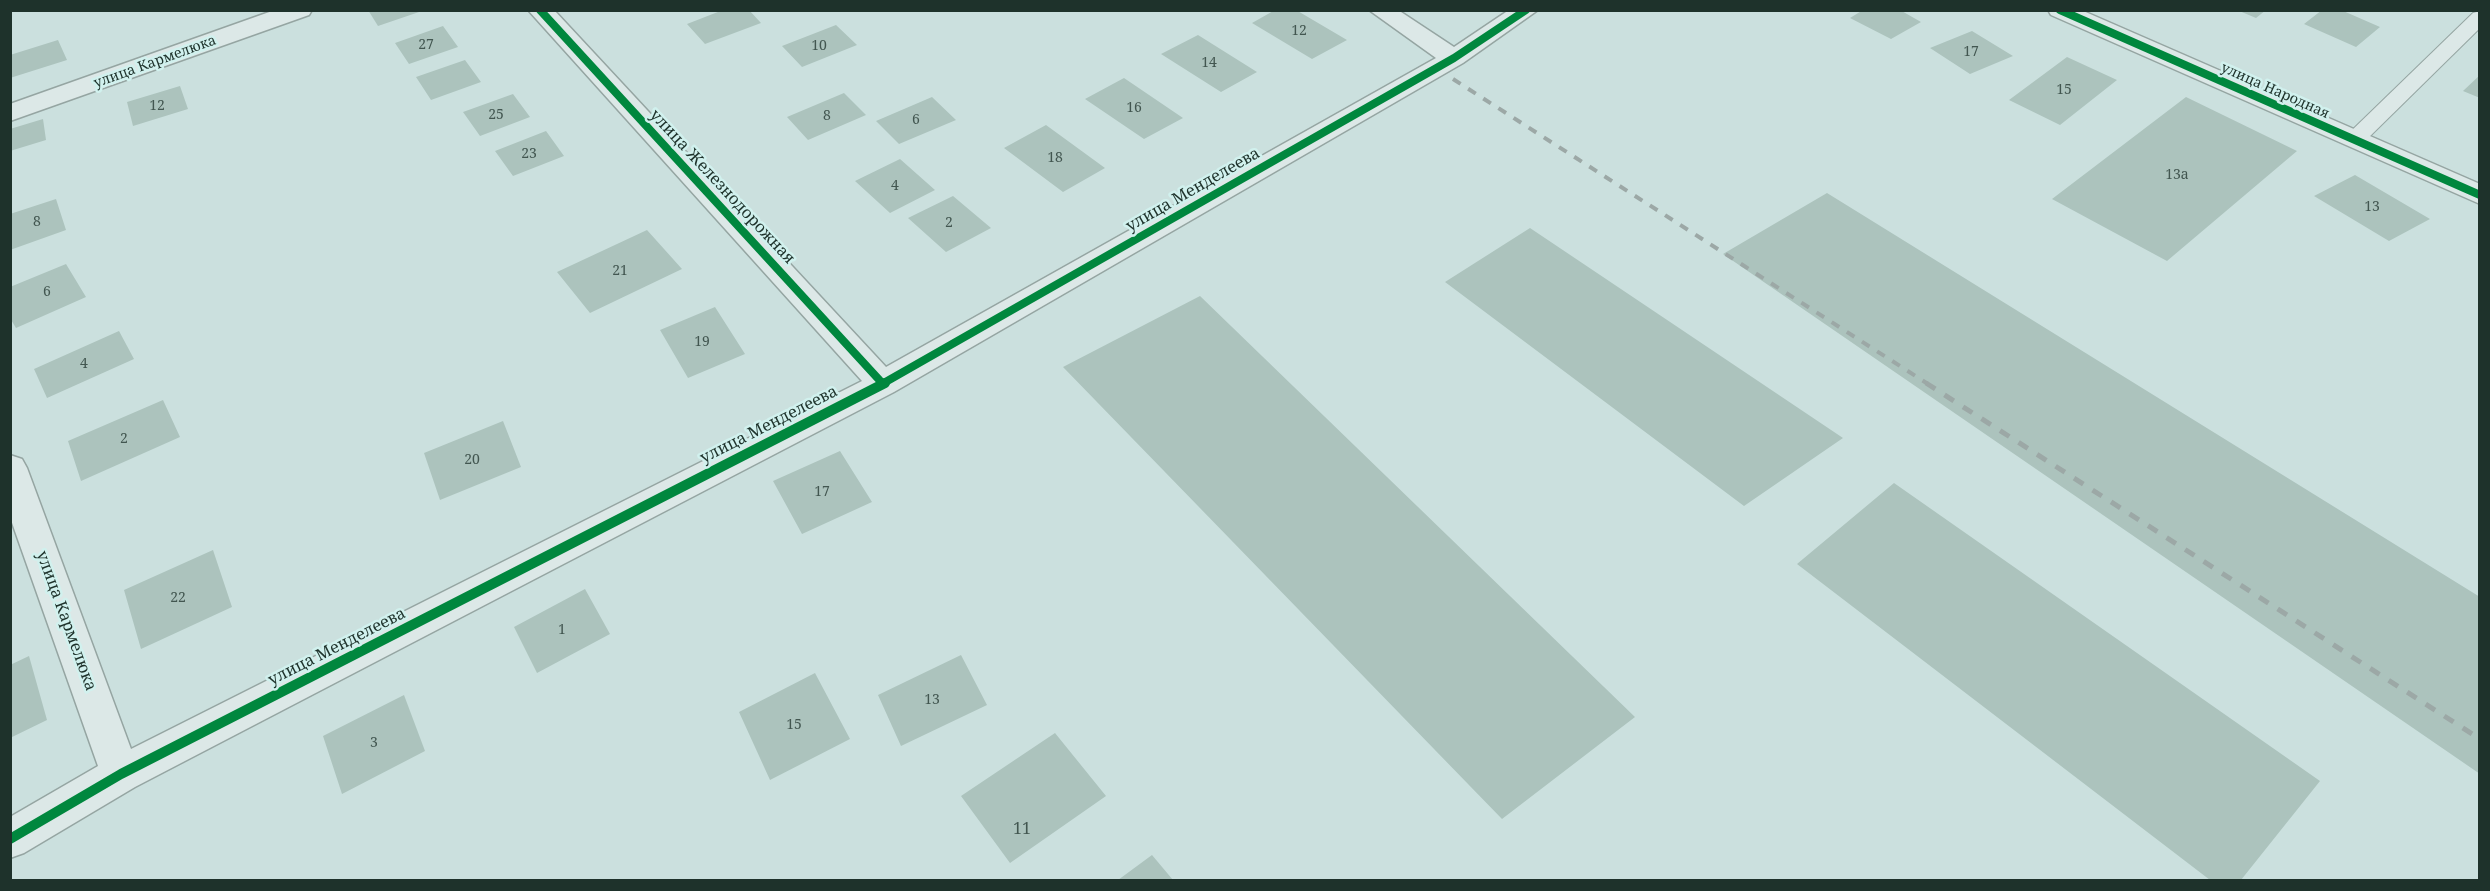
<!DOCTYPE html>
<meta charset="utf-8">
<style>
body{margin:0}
#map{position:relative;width:2490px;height:891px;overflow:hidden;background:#cbe0de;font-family:"Noto Serif",serif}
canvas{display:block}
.frame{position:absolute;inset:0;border:12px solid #1e322b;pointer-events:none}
</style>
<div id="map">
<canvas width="2490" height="891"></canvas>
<div class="frame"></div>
</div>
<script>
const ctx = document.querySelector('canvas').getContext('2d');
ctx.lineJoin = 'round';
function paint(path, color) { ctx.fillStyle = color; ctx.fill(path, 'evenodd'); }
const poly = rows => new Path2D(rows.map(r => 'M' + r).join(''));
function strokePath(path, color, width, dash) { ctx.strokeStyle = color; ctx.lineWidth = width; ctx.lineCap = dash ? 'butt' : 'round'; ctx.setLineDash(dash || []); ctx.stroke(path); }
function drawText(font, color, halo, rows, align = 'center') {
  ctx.font = font + ' "Noto Serif",serif'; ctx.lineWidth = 5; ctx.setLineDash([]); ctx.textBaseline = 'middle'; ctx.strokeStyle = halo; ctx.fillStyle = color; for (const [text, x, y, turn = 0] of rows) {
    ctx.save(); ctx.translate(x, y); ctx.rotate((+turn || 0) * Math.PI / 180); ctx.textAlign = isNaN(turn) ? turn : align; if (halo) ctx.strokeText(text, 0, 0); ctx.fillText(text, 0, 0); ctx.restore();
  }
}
const building = poly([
 [368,10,422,10,422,11,378,26],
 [723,10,749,10,761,23,705,44,687,24],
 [1275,10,1296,10,1347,40,1312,59,1252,23],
 [1863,10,1900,10,1921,22,1891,39,1850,18],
 [2237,10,2266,10,2256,18],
 [2322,10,2341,10,2380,27,2356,47,2304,24],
 [836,25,857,45,802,67,782,46],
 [443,26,458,47,409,64,395,43],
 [1972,31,2013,56,1970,74,1930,48],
 [1198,35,1257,72,1221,92,1161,54],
 [58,40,67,60,10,78,10,55],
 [2067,57,2117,80,2060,125,2009,100],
 [465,60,481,82,431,100,416,77],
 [2480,75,2480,98,2463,91],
 [1124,78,1183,118,1144,139,1085,99],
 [180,86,188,109,133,126,127,102],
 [844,93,866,115,808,140,787,117],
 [513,94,530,117,480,136,463,112],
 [932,97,956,120,899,144,876,121],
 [2186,97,2297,151,2167,261,2052,199],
 [43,119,46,140,10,151,10,129],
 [1046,125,1105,168,1063,192,1004,148],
 [546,131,564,156,513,176,495,151],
 [900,159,935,190,890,213,855,181],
 [2355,175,2430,219,2389,241,2314,196],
 [1827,193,2480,597,2480,774,1723,254],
 [953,196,991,228,946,252,908,218],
 [56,199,66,230,10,250,10,214],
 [1530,228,1843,438,1744,506,1445,282],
 [647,230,682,269,590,313,557,272],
 [66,264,86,297,16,328,10,318,10,287],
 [1200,296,1635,717,1502,819,1063,367],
 [715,307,745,354,688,378,660,330],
 [119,331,134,359,47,398,34,369],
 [163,400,180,437,81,481,68,441],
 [503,421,521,467,440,500,424,453],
 [840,451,872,502,802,534,773,481],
 [1894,483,2320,781,2241,880,2210,880,1797,564],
 [213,550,232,607,141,649,124,590],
 [585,589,610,634,537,673,514,627],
 [961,655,987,705,901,746,878,695],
 [29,656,47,720,10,738,10,665],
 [815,673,850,739,770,780,739,712],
 [404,695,425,751,342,794,323,736],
 [1055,733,1106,796,1010,863,961,796],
 [1152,855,1173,880,1118,880]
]);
const lane = poly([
 [2480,11,2480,28,2361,145,2347,145,2344,140,2347,135,2473,13,2480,11]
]);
const street = poly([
 [275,10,312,10,309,15,10,121,10,104,275,10],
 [528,10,554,10,886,367,1436,58,1369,10,1398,10,1454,47,1509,10,1538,10,1463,63,894,392,135,787,24,853,10,858,10,817,98,766,10,517,10,455,22,459,27,468,131,749,862,381,528,10],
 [2048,10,2081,10,2480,184,2480,204,2051,15,2048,10]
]);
const railFar1 = poly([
 [1453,79,1928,384]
]);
const rail = poly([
 [1926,383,2480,739]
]);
const cyclewayFar1 = poly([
 [540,10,883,384],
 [2060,10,2480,195],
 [882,384,1454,58,1526,10]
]);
const cycleway = poly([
 [10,839,121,774,885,383]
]);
const numberNames = [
 ["12",1299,31],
 ["27",426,45],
 ["10",819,46],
 ["17",1971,52],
 ["14",1209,63],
 ["15",2064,90],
 ["12",157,106],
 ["16",1134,108],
 ["25",496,115],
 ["8",827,116],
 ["6",916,120],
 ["23",529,154],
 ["18",1055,158],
 ["13а",2177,175],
 ["4",895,186],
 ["13",2372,207],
 ["8",37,222],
 ["2",949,223],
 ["21",620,271],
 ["6",47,292],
 ["19",702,342],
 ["4",84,364],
 ["2",124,439],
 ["20",472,460],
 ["17",822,492],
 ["22",178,598],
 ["1",562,630],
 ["13",932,700],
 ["15",794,725],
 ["3",374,743]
];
const farStreetnames = [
 ["улица Кармелюка",155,62,-20],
 ["улица Народная",2275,91,24]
];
const streetNames = [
 ["улица Железнодорожная",722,187,47],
 ["улица Менделеева",1193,190,-30],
 ["улица Менделеева",769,425,-27],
 ["улица Кармелюка",66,621,70],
 ["улица Менделеева",337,647,-27]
];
const nearNumbernames = [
 ["11",1022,829]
];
paint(building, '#acc3bd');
strokePath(lane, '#95a5a2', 2);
strokePath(street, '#95a5a2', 3);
paint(lane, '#dce8e7');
paint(street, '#dce8e7');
strokePath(railFar1, '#9ca8a6', 4, [9, 9]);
strokePath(rail, '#9ca8a6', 5, [11, 11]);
strokePath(cyclewayFar1, '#00873e', 8);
strokePath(cycleway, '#00873e', 10);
drawText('14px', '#425650', null, numberNames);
drawText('14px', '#1e322b', '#d1f1ee', farStreetnames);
drawText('16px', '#1e322b', '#d1f1ee', streetNames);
drawText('16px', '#425650', null, nearNumbernames);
</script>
